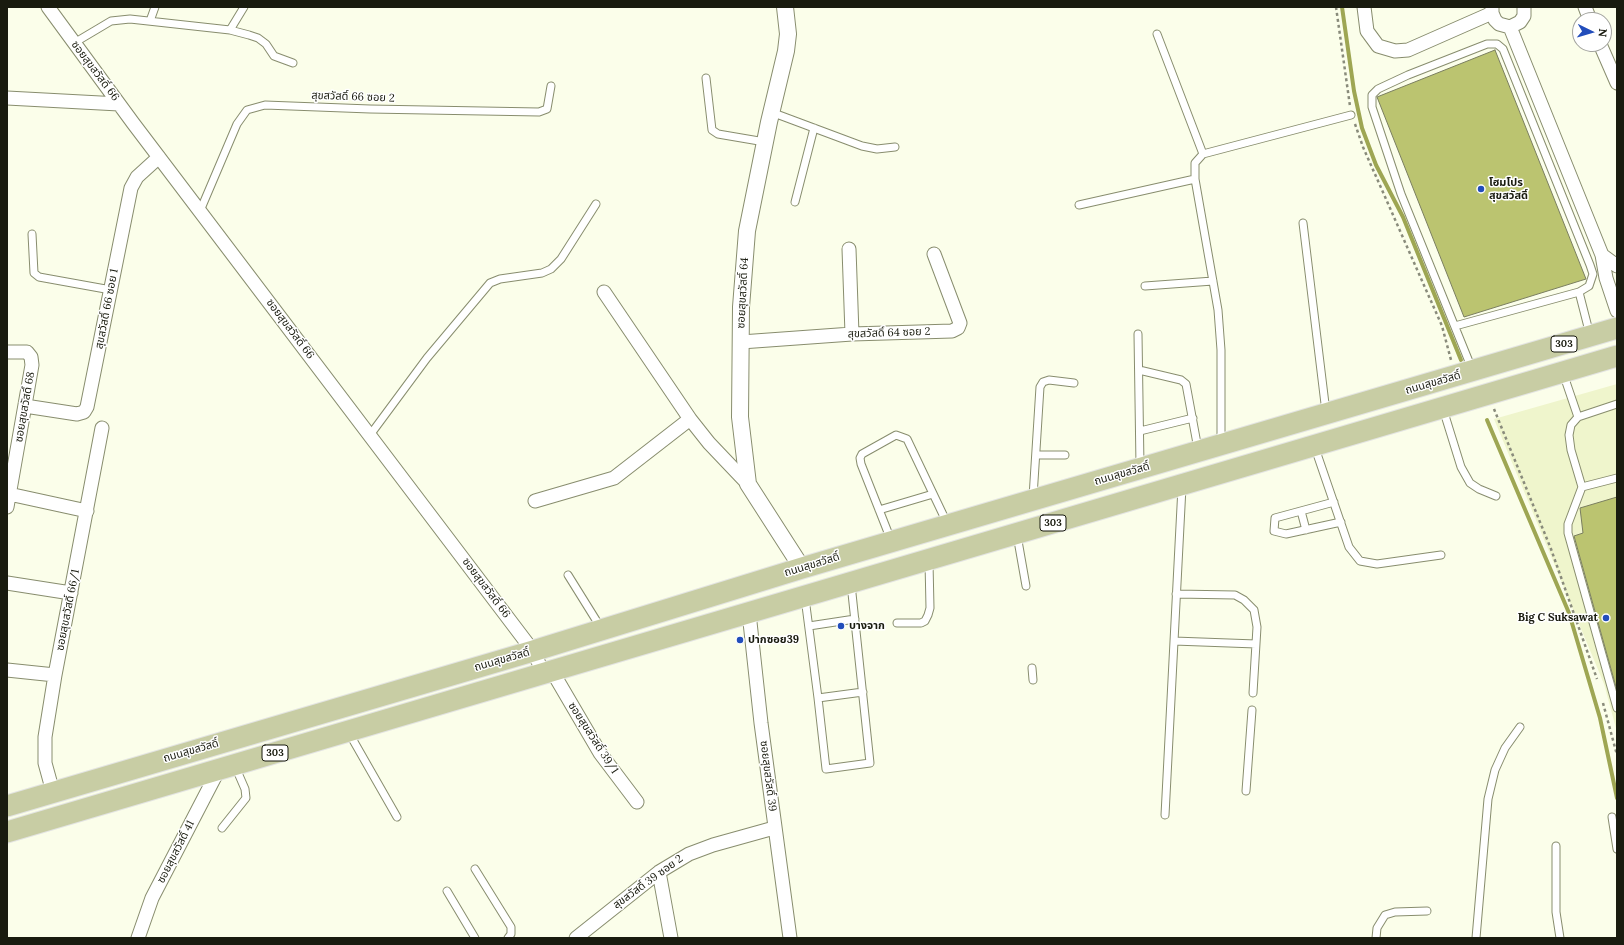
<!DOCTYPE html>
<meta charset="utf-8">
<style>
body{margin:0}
#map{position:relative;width:1624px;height:945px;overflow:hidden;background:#fbfeea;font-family:Lora,serif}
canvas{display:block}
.frame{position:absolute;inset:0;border:8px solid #191b0f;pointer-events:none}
.north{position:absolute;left:1572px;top:12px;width:40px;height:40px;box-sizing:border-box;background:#fff;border:1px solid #a3a49f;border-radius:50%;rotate:95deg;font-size:11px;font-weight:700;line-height:16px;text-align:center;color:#191b0f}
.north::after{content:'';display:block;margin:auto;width:14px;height:18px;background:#224dbb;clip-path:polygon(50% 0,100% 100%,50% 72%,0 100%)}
</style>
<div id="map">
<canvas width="1624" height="945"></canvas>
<div class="frame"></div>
<div class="north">N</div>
</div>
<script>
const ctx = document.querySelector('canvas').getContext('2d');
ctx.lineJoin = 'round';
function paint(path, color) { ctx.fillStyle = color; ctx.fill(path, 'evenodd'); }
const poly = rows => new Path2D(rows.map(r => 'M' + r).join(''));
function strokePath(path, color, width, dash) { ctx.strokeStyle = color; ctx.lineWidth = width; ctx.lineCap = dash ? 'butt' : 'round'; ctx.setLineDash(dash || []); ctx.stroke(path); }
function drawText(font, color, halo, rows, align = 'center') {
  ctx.font = font + ' Lora,"Noto Sans Thai",serif'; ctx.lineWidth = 3; ctx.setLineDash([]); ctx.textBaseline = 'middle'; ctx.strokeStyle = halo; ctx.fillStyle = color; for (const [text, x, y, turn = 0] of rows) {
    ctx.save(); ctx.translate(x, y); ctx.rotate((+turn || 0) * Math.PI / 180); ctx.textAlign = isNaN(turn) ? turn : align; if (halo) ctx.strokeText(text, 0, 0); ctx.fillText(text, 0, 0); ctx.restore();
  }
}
const built = poly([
 [1617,384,1617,732,1604,684,1494,419]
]);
const stream = poly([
 [1342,7,1354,91,1362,128,1376,165,1403,217,1461,360],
 [1487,420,1569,613,1600,718,1617,798]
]);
const building = poly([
 [1495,50,1586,279,1464,317,1377,97,1495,50],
 [1617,497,1617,687,1616,687,1574,536,1583,533,1580,508,1617,497]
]);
const path = poly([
 [1336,7,1350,106],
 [1355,124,1363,147,1442,326,1451,360],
 [1494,409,1551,549,1597,679],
 [1603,703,1617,755]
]);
const service = poly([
 [150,21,155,7],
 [230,30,244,7],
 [1157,34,1203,154],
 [74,43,111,21,130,19,230,30,249,35,258,38,266,44,274,56,293,63],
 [706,78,712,130,718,134,765,142],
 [771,112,862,146,877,149,895,147],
 [1195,179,1218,310,1221,350,1221,442],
 [795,202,814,128],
 [1079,205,1195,179,1195,163,1203,154,1351,115],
 [200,211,237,124,247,110,265,105,370,109,539,112,547,109,551,86],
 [1303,223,1326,412],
 [32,234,34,273,39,277,111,290],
 [1145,286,1213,281],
 [1455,326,1579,292],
 [1138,334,1140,466],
 [1472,369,1401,194,1372,107,1372,95,1378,89,1408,75,1487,44,1497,44,1503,49,1590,265,1593,274,1589,286,1579,292,1590,335],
 [1139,370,1181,380,1186,384,1198,449],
 [1563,373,1578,417],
 [1617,404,1578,417,1571,425,1569,435,1571,450,1582,487,1568,524,1568,533,1617,708],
 [1443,409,1461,467,1470,483,1479,489,1496,496],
 [1140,431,1193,418],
 [370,435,427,358,490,283,500,279,542,273,551,269,561,259,596,204],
 [1315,448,1349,547,1360,561,1377,564,1441,555],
 [1036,455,1065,455],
 [1582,487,1617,478],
 [1033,497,1040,387,1043,382,1049,380,1074,383],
 [1334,502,1275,518,1274,531,1286,534,1341,522],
 [879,510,933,494],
 [1301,511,1306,530],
 [1017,535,1026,586],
 [891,540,861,464,860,458,862,454,896,435,907,439,947,523],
 [568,575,601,628],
 [1176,594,1235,595,1244,600,1254,610,1257,627,1253,693],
 [805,598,818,698,863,692],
 [897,623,921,623,925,621,928,615,930,608,929,562],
 [809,626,855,619],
 [1174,641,1256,644],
 [1032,668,1033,680],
 [818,698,826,769,870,763,851,584],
 [349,733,397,817],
 [1246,791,1252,710],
 [1165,815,1182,487],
 [1612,817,1617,849],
 [222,828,246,798,245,789,235,766],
 [1556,846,1556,912,1560,938],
 [475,869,511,927,511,934,508,938],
 [447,891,475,938],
 [1376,938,1377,928,1385,915,1395,912,1427,911],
 [1476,938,1488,799,1495,770,1505,748,1520,727]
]);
const minor = poly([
 [48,7,133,123,533,651,544,674],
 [1364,7,1367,31,1378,46,1395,51,1408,50,1492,13],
 [1492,7,1492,13,1495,20,1499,24,1510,27,1520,22,1524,16,1524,7],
 [1585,7,1590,20],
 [1510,27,1602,255,1606,278,1617,311],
 [1600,44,1617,83],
 [7,98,119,104],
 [849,249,852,334],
 [1602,255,1617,266],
 [604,292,690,419],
 [741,342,852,334,952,331,958,328,960,323,934,254],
 [7,352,27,352,31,357,32,365,7,507],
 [25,406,77,414,84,412,87,407,131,188,137,177,159,157],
 [9,494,87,511],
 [535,501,614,478,690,419,709,443,748,484],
 [7,583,71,593],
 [749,613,761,723,790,938],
 [7,670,55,675],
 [552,671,600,753,637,802],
 [53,792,45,763,45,737,55,675,102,428],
 [659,872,671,938],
 [138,938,152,898,219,769],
 [576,938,659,872,689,854,713,845,774,828]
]);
const tertiary = poly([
 [785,7,788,34,786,51,769,122,747,231,741,307,740,417,748,484,802,568]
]);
const primary = poly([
 [7,806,533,651,802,568,1617,328],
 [7,832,1617,356]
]);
const markers = [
 [1481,189,4,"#224dbb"],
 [1606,618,4,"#224dbb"],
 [841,626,4,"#224dbb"],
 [740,640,4,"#224dbb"]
];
const shields = [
 [1564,344,26],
 [1053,523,26],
 [275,753,26]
];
const shieldNames = [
 ["303",1564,344],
 ["303",1053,523],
 ["303",275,753]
];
const streetNames = [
 ["ซอยสุขสวัสดิ์ 66",95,71,53],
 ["สุขสวัสดิ์ 66 ซอย 2",353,97,2],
 ["ซอยสุขสวัสดิ์ 64",743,293,-87],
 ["สุขสวัสดิ์ 66 ซอย 1",107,309,-79],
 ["ซอยสุขสวัสดิ์ 66",290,329,53],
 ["สุขสวัสดิ์ 64 ซอย 2",889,333,-2],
 ["ถนนสุขสวัสดิ์",1433,383,-16],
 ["ซอยสุขสวัสดิ์ 68",25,407,-80],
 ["ถนนสุขสวัสดิ์",1122,474,-16],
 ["ถนนสุขสวัสดิ์",812,565,-17],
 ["ซอยสุขสวัสดิ์ 66",486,588,53],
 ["ซอยสุขสวัสดิ์ 66/1",68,610,-79],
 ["ถนนสุขสวัสดิ์",502,660,-16],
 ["ซอยสุขสวัสดิ์ 39/1",593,738,57],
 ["ถนนสุขสวัสดิ์",191,751,-16],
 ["ซอยสุขสวัสดิ์ 39",768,776,83],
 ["ซอยสุขสวัสดิ์ 41",176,852,-63],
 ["สุขสวัสดิ์ 39 ซอย 2",648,882,-36]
];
const poiNames = [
 ["โฮมโปร",1489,183],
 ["สุขสวัสดิ์",1489,196],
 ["Big C Suksawat",1598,618,"right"],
 ["บางจาก",849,626],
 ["ปากซอย39",748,640]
];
paint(built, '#eff5cc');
strokePath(stream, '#9ea653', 4);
paint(building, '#bbc470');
strokePath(building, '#7a7e5f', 1);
strokePath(service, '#888d6e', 9);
strokePath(minor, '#888d6e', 15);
strokePath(tertiary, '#888d6e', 18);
strokePath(primary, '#e3e4e2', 23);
strokePath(path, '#898b7b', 2.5, [3, 3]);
strokePath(service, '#fff', 7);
strokePath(minor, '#fff', 13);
strokePath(tertiary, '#fff', 16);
strokePath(primary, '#c8cda4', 21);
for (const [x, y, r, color] of markers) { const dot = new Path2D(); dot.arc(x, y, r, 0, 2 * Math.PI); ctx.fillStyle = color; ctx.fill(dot); strokePath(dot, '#fff', 1.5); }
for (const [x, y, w] of shields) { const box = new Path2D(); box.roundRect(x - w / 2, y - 8, w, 16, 3); ctx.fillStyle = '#fff'; ctx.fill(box); strokePath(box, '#191b0f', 1); }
drawText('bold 10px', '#191b0f', null, shieldNames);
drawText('11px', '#191b0f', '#fff', streetNames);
drawText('bold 11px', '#191b0f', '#fff', poiNames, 'left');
</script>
